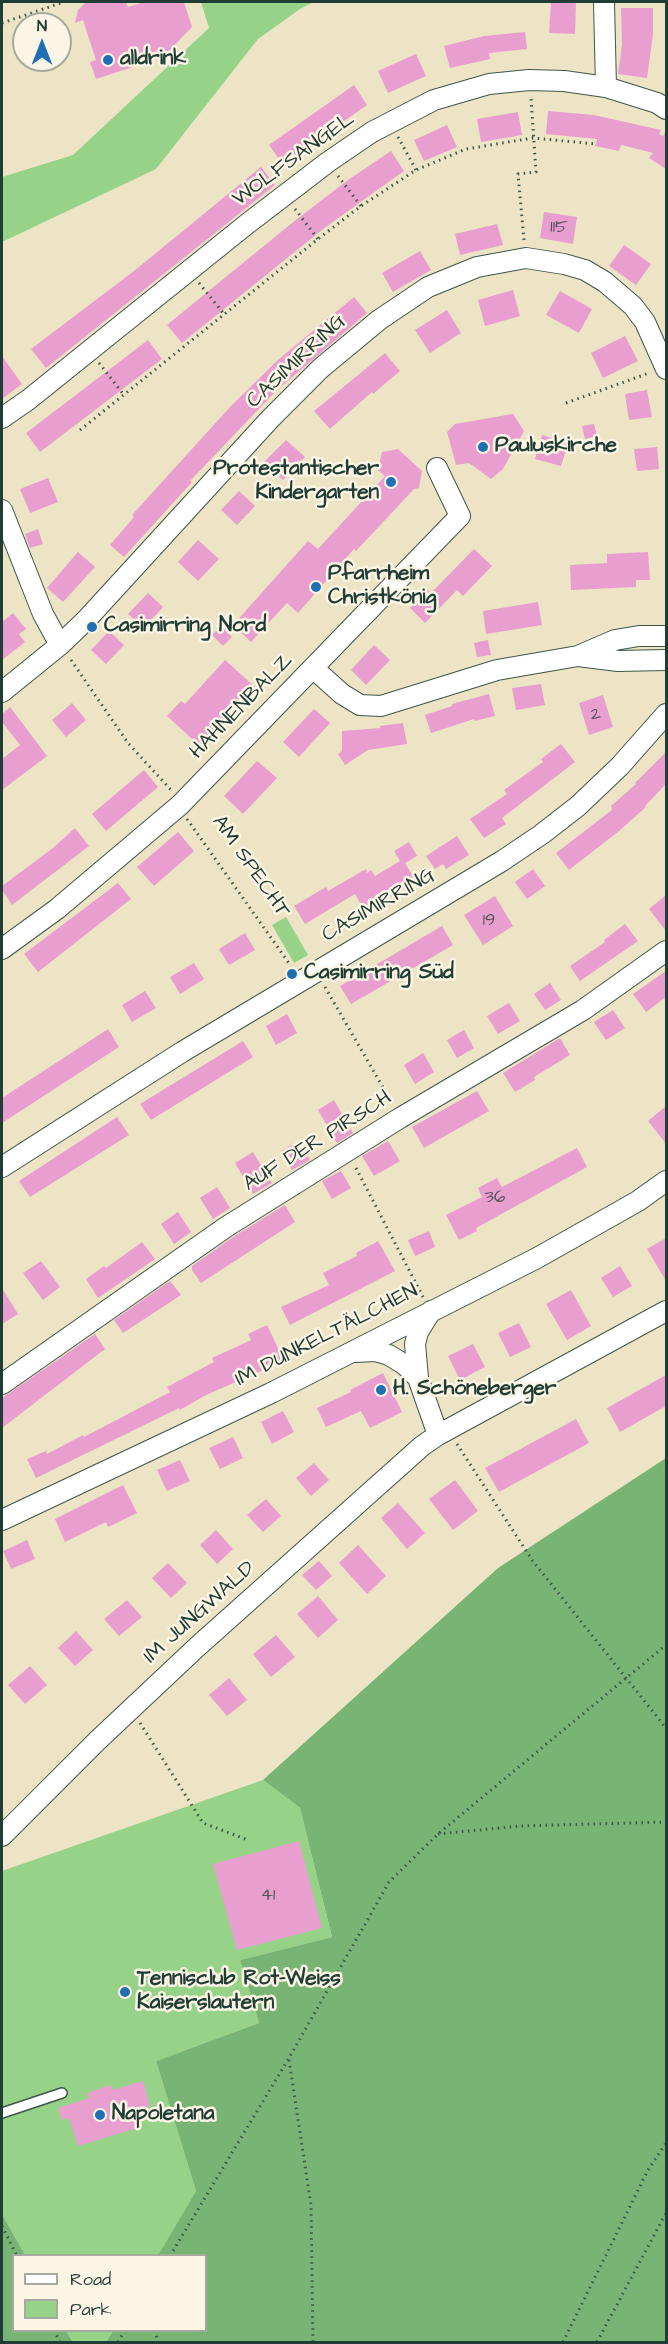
<!DOCTYPE html>
<meta charset="utf-8">
<style>
body{margin:0}
#map{position:relative;width:668px;height:2344px;overflow:hidden;background:#ece4c4;font-family:"Architects Daughter",sans-serif}
canvas{display:block}
.frame{position:absolute;inset:0;border:3px solid #1f3d34;pointer-events:none}
.legend{position:absolute;left:12px;top:2254px;width:195px;height:78px;box-sizing:border-box;background:#fcf5e5;border:2px solid #a4ab9e;margin:0;padding:8px 10px;list-style:none;font-size:18px;color:#1f3d34}
.legend li{display:flex;align-items:center;gap:12px;height:30px}
.legend b{width:30px;border:2px solid #a4ab9e}
.north{position:absolute;left:12px;top:12px;width:60px;height:60px;box-sizing:border-box;background:#fcf5e5;border:2px solid #a4ab9e;border-radius:50%;rotate:0deg;font-size:16px;font-weight:700;line-height:24px;text-align:center;color:#1f3d34}
.north::after{content:'';display:block;margin:auto;width:21px;height:27px;background:#1f6fb2;clip-path:polygon(50% 0,100% 100%,50% 72%,0 100%)}
</style>
<div id="map">
<canvas width="668" height="2344"></canvas>
<div class="frame"></div>
<ul class="legend">
<li><b style="height:8px;background:#fff"></b>Road</li>
<li><b style="height:16px;background:#96d389"></b>Park</li>
</ul>
<div class="north">N</div>
</div>
<script>
const ctx = document.querySelector('canvas').getContext('2d');
ctx.lineJoin = 'round';
function paint(path, color) { ctx.fillStyle = color; ctx.fill(path, 'evenodd'); }
const poly = rows => new Path2D(rows.map(r => 'M' + r).join(''));
function strokePath(path, color, width, dash) { ctx.strokeStyle = color; ctx.lineWidth = width; ctx.lineCap = dash ? 'butt' : 'round'; ctx.setLineDash(dash || []); ctx.stroke(path); }
function drawText(font, color, halo, rows, align = 'center') {
  ctx.font = font + ' "Architects Daughter",sans-serif'; ctx.lineWidth = 5; ctx.setLineDash([]); ctx.textBaseline = 'middle'; ctx.strokeStyle = halo; ctx.fillStyle = color; for (const [text, x, y, turn = 0] of rows) {
    ctx.save(); ctx.translate(x, y); ctx.rotate((+turn || 0) * Math.PI / 180); ctx.textAlign = isNaN(turn) ? turn : align; if (halo) ctx.strokeText(text, 0, 0); ctx.fillText(text, 0, 0); ctx.restore();
  }
}
const green = poly([
 [201,2,314,2,300,9,258,39,156,169,2,242,2,177,73,155,209,28],
 [286,917,308,955,294,963,272,925],
 [263,1780,300,1808,332,1937,240,1960,259,2023,156,2061,196,2191,158,2255,25,2255,2,2214,2,1871],
 [66,2331,113,2331,106,2342,73,2342]
]);
const forest = poly([
 [666,1458,666,2342,106,2342,113,2331,206,2330,206,2256,158,2255,196,2191,156,2061,259,2023,240,1960,332,1937,300,1808,263,1780,498,1568],
 [2,2214,25,2255,14,2256,14,2330,66,2331,73,2342,2,2342]
]);
const building = poly([
 [86,2,126,2,128,7,144,2,184,2,192,27,163,57,96,79,90,62,96,60,83,20,75,23,78,10],
 [551,2,576,2,575,34,549,33],
 [621,8,653,8,653,35,647,78,618,74,622,45],
 [525,32,527,49,489,53,490,59,450,68,444,46,484,36],
 [416,54,426,76,388,93,378,71],
 [354,85,367,105,283,164,269,145],
 [548,111,594,115,661,130,659,134,663,136,666,131,666,169,649,158,653,153,621,145,619,151,595,146,597,139,546,134],
 [518,112,522,135,481,142,477,119],
 [447,125,457,147,424,161,414,140],
 [391,151,404,171,323,229,182,343,167,325,292,223,348,180],
 [261,167,275,185,46,368,31,349,134,271],
 [544,212,577,217,573,244,540,238],
 [497,224,503,245,460,255,455,234],
 [624,245,651,264,636,285,609,266],
 [420,251,431,270,393,292,382,273],
 [513,290,520,316,485,326,478,300],
 [560,291,592,309,579,333,546,315],
 [354,297,367,313,276,391,190,481,192,482,124,557,110,545,134,517,132,515,231,406,279,359],
 [447,310,461,333,430,353,415,330],
 [625,336,638,361,603,378,591,353],
 [148,340,162,359,40,452,26,433],
 [385,353,400,371,373,394,372,392,330,429,314,411],
 [2,356,22,384,2,399],
 [647,390,652,417,629,420,625,394],
 [513,414,524,431,503,469,491,479,469,463,456,465,447,432,455,424],
 [594,424,597,436,585,439,582,426],
 [542,435,568,443,561,466,535,459],
 [286,440,305,457,283,480,264,462],
 [657,447,659,469,637,471,634,449],
 [398,449,422,471,419,488,414,489,356,551,354,549,298,613,287,603,251,642,233,625,308,541,318,549,385,476,378,470,382,452],
 [48,478,58,502,30,513,20,489],
 [239,491,255,506,237,525,221,510],
 [38,529,43,544,30,548,25,534],
 [198,540,219,559,198,581,178,562],
 [474,549,492,566,463,596,457,590,425,623,410,608,428,590,431,593],
 [78,552,95,567,63,602,47,588],
 [648,552,650,580,636,580,636,587,571,590,570,565,607,563,607,554],
 [148,593,163,607,144,628,128,614],
 [538,602,542,625,486,634,483,611],
 [13,613,26,629,19,634,25,642,2,660,2,622],
 [221,626,232,637,223,646,212,635],
 [109,631,124,645,106,664,91,650],
 [488,640,491,655,477,657,474,643],
 [374,645,390,660,366,685,351,670],
 [225,660,255,687,214,732,216,734,202,748,167,716,181,701,185,704],
 [541,684,545,705,516,710,512,688],
 [489,694,495,716,475,721,474,719,431,733,425,715,452,706,452,704],
 [603,695,613,727,589,735,579,703],
 [72,703,86,720,66,737,52,720],
 [10,707,47,756,2,790,2,759,20,745,2,722,2,714],
 [314,709,330,723,299,757,283,742],
 [403,723,407,744,368,750,345,765,338,754,342,751,342,731,380,728,380,726],
 [561,744,575,762,502,818,506,824,484,838,470,819,507,794,504,790,543,762,541,759],
 [666,752,666,784,645,806,646,807,619,831,569,870,556,853,612,810,611,806,636,784,635,783],
 [257,761,277,778,243,814,224,796],
 [144,770,158,787,106,831,92,814],
 [75,828,89,846,12,905,2,890,2,886,53,848],
 [178,832,194,851,154,886,137,867],
 [457,836,469,855,446,869,443,864,435,869,426,856],
 [409,842,417,856,405,863,416,881,384,900,386,904,367,915,355,894,305,924,294,906,326,887,328,891,366,869,367,873,371,870,375,876,400,861,394,851],
 [533,869,545,886,527,899,515,882],
 [118,883,131,899,38,972,24,954],
 [666,895,666,931,649,909],
 [495,896,513,926,483,945,464,915],
 [625,924,638,941,580,981,570,966,605,942,604,940],
 [442,926,453,945,351,1004,340,986],
 [245,933,255,950,229,965,219,949],
 [194,963,204,979,180,994,170,977],
 [666,971,666,997,646,1012,633,994],
 [550,983,561,1000,545,1010,534,994],
 [145,991,156,1008,132,1022,122,1005],
 [509,1003,520,1021,498,1034,487,1016],
 [613,1010,625,1028,606,1040,594,1022],
 [287,1014,297,1033,276,1045,266,1026],
 [108,1029,119,1047,2,1123,2,1098],
 [464,1030,474,1048,457,1058,447,1040],
 [560,1038,570,1055,534,1077,535,1080,515,1092,503,1073],
 [243,1041,253,1057,151,1120,140,1104],
 [423,1053,434,1072,415,1084,404,1065],
 [477,1091,489,1111,424,1148,412,1127],
 [334,1100,353,1133,337,1143,318,1110],
 [666,1106,666,1144,648,1121],
 [117,1117,129,1135,30,1197,19,1181],
 [299,1141,310,1160,292,1170,281,1151],
 [388,1141,400,1161,374,1176,362,1156],
 [577,1148,587,1167,476,1228,477,1231,459,1240,446,1215,482,1197,478,1188,497,1178,502,1187],
 [253,1152,272,1183,253,1194,235,1163],
 [341,1171,351,1188,332,1199,322,1181],
 [217,1187,230,1208,213,1219,200,1198],
 [285,1205,295,1222,201,1283,192,1270,192,1266,233,1237],
 [178,1212,191,1232,174,1244,161,1224],
 [429,1231,435,1247,415,1256,408,1240],
 [666,1238,666,1281,647,1249],
 [378,1241,395,1271,290,1325,281,1307,329,1285,323,1273,357,1256,356,1253],
 [142,1242,155,1259,98,1298,86,1279,104,1266,106,1268],
 [41,1261,60,1287,43,1300,23,1273],
 [620,1266,632,1286,613,1297,601,1278],
 [170,1281,181,1295,123,1333,114,1320],
 [2,1288,18,1314,2,1324],
 [571,1290,591,1326,567,1340,546,1304],
 [519,1323,531,1347,510,1357,498,1333],
 [267,1325,284,1361,206,1395,180,1410,179,1408,36,1478,27,1459,46,1451,47,1454,83,1435,84,1437,170,1392,167,1387,214,1362,212,1358,251,1340,248,1334],
 [95,1334,105,1349,2,1428,2,1398],
 [473,1344,485,1367,460,1380,448,1356],
 [383,1373,402,1412,370,1428,361,1411,326,1427,317,1408,351,1392,350,1390],
 [666,1375,666,1406,620,1432,607,1408],
 [283,1411,294,1432,272,1444,261,1422],
 [576,1419,589,1443,499,1492,485,1468],
 [233,1437,243,1458,220,1469,209,1448],
 [180,1460,190,1481,167,1491,157,1470],
 [314,1463,329,1480,311,1496,296,1478],
 [455,1480,478,1511,453,1530,429,1499],
 [123,1485,137,1513,108,1527,106,1522,65,1542,55,1519],
 [266,1499,281,1516,263,1532,247,1515],
 [398,1503,425,1533,407,1549,381,1518],
 [216,1530,233,1549,217,1564,200,1545],
 [27,1540,35,1559,11,1569,3,1551],
 [358,1545,386,1576,367,1594,339,1563],
 [319,1561,332,1576,316,1590,302,1575],
 [168,1563,187,1583,171,1598,152,1578],
 [318,1596,338,1620,318,1638,297,1614],
 [127,1600,142,1617,119,1636,104,1619],
 [76,1631,93,1650,75,1666,58,1648],
 [276,1635,295,1657,271,1677,253,1654],
 [30,1666,47,1685,25,1704,8,1685],
 [229,1678,247,1700,227,1716,209,1695],
 [299,1841,322,1928,237,1950,213,1864],
 [143,2081,150,2106,132,2112,137,2128,78,2146,69,2118,62,2120,58,2108,89,2098,87,2093,111,2085,113,2090]
]);
const path = poly([
 [2,23,64,2],
 [398,137,416,170],
 [338,176,361,206],
 [295,209,318,239],
 [524,240,518,174,536,172,531,98],
 [199,283,224,314],
 [99,363,124,395],
 [566,403,649,373],
 [80,430,318,239,361,206,416,170,466,149,533,138,596,144],
 [71,660,128,743,171,790],
 [187,819,291,966],
 [325,987,392,1103],
 [356,1168,423,1297],
 [457,1444,532,1560,666,1728],
 [140,1723,203,1823,248,1840],
 [438,1834,520,1826,666,1822],
 [289,2060,311,2205,313,2342],
 [2,2226,17,2256],
 [170,2256,289,2058,389,1882,438,1834,666,1645],
 [54,2330,60,2342],
 [155,2330,158,2342],
 [118,2342,125,2330],
 [563,2342,648,2170,666,2143],
 [597,2342,666,2213]
]);
const service = poly([
 [2,2113,62,2093]
]);
const minor = poly([
 [604,2,606,87],
 [2,418,28,400,247,224,328,162,372,132,434,100,489,84,529,80,564,81,606,87,657,103,666,109],
 [2,510,43,614,60,645],
 [578,656,618,661,666,660],
 [313,668,342,694,360,705,381,706,497,670,578,656,615,640,639,636,666,636],
 [2,692,60,645,86,620,270,419,321,368,379,320,428,287,477,267,526,258,564,264,585,270,605,282,633,306,645,322,666,369],
 [2,949,57,909,180,805,460,516,437,468],
 [2,1167,182,1052,502,861,542,834,578,806,620,766,666,714],
 [418,1378,415,1344,418,1332,431,1311],
 [2,1384,226,1227,400,1118,583,1010,666,951],
 [438,1435,666,1311],
 [2,1520,271,1393,537,1258,638,1201,666,1181],
 [2,1836,97,1741,197,1647,422,1446,438,1435,418,1378,405,1365,389,1355,375,1351,355,1352]
]);
const markers = [
 [108,60,6,"#1f6fb2"],
 [483,447,6,"#1f6fb2"],
 [391,482,6,"#1f6fb2"],
 [316,587,6,"#1f6fb2"],
 [92,627,6,"#1f6fb2"],
 [292,974,6,"#1f6fb2"],
 [381,1390,6,"#1f6fb2"],
 [125,1992,6,"#1f6fb2"],
 [100,2115,6,"#1f6fb2"]
];
const numberNames = [
 ["115",559,228],
 ["2",596,715],
 ["19",489,921],
 ["36",495,1198],
 ["41",268,1896]
];
const poiNames = [
 ["alldrink",120,60],
 ["Pauluskirche",495,447],
 ["Protestantischer",379,470,"right"],
 ["Kindergarten",379,494,"right"],
 ["Pfarrheim",328,575],
 ["Christkönig",328,599],
 ["Casimirring Nord",104,627],
 ["Casimirring Süd",304,974],
 ["H. Schöneberger",393,1390],
 ["Tennisclub Rot-Weiss",137,1980],
 ["Kaiserslautern",137,2004],
 ["Napoletana",112,2115]
];
const streetNames = [
 ["WOLFSANGEL",294,160,-36],
 ["CASIMIRRING",297,362,-43],
 ["HAHNENBALZ",242,707,-46],
 ["AM SPECHT",250,867,55],
 ["CASIMIRRING",379,906,-30],
 ["AUF DER PIRSCH",318,1142,-32],
 ["IM DUNKELTÄLCHEN",327,1336,-27],
 ["IM JUNGWALD",200,1613,-42]
];
paint(green, '#96d389');
paint(forest, '#78b575');
paint(building, '#e99ed0');
strokePath(service, '#3e564a', 12);
strokePath(minor, '#3e564a', 22);
strokePath(path, '#3e564a', 3, [1.5, 4.5]);
strokePath(service, '#fff', 9);
strokePath(minor, '#fff', 20);
for (const [x, y, r, color] of markers) { const dot = new Path2D(); dot.arc(x, y, r, 0, 2 * Math.PI); ctx.fillStyle = color; ctx.fill(dot); strokePath(dot, '#fcf5e5', 2); }
drawText('18px', '#52555b', null, numberNames);
drawText('bold 21px', '#1f3d34', '#fcf5e5', poiNames, 'left');
drawText('21px', '#1f3d34', '#fcf5e5', streetNames);
</script>
